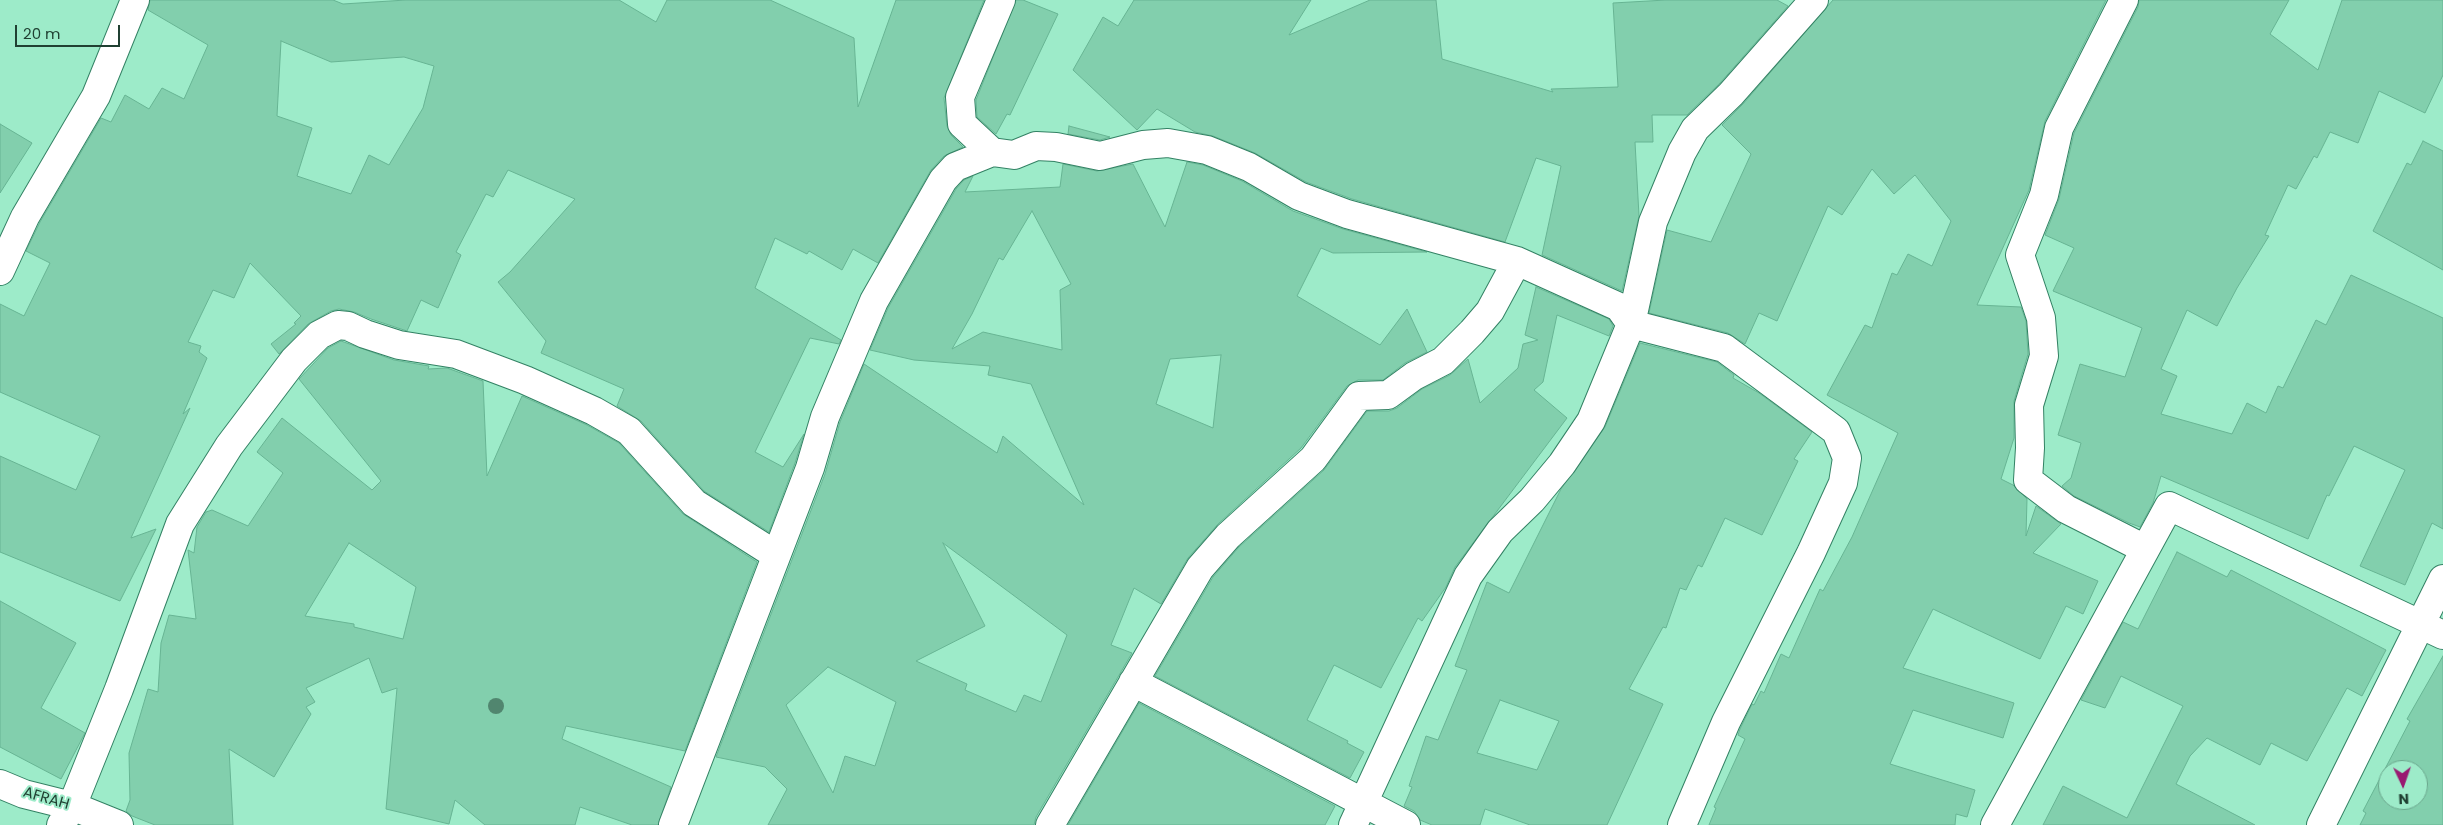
<!DOCTYPE html>
<style>
body{margin:0}
#map{position:relative;width:2443px;height:825px;overflow:hidden;background:#9debc9;font-family:Poppins,sans-serif}
canvas{display:block}
.north{position:absolute;left:2378px;top:760px;width:50px;height:50px;box-sizing:border-box;background:#9debc9;border:1px solid #6ba78d;border-radius:50%;rotate:177deg;font-size:14px;font-weight:700;line-height:20px;text-align:center;color:#204032}
.north::after{content:'';display:block;margin:auto;width:18px;height:22px;background:#991a71;clip-path:polygon(50% 0,100% 100%,50% 72%,0 100%)}
.scale{position:absolute;left:15px;top:25px;width:105px;height:22px;box-sizing:border-box;border:2px solid #204032;border-top:0;padding-left:6px;font-size:15px;line-height:18px;white-space:nowrap;color:#204032;-webkit-text-stroke:4px #9debc9;paint-order:stroke}
</style>
<div id="map">
<canvas width="2443" height="825"></canvas>
<div class="north">N</div>
<div class="scale">20 m</div>
</div>
<script>
const ctx = document.querySelector('canvas').getContext('2d');
ctx.lineJoin = 'round';
function paint(path, color) { ctx.fillStyle = color; ctx.fill(path, 'evenodd'); }
const poly = rows => new Path2D(rows.map(r => 'M' + r).join(''));
function strokePath(path, color, width, dash) { ctx.strokeStyle = color; ctx.lineWidth = width; ctx.lineCap = dash ? 'butt' : 'round'; ctx.setLineDash(dash || []); ctx.stroke(path); }
function drawText(font, color, halo, rows, align = 'center') {
  ctx.font = font + ' Poppins,sans-serif'; ctx.lineWidth = 4; ctx.setLineDash([]); ctx.textBaseline = 'middle'; ctx.strokeStyle = halo; ctx.fillStyle = color; for (const [text, x, y, turn = 0] of rows) {
    ctx.save(); ctx.translate(x, y); ctx.rotate((+turn || 0) * Math.PI / 180); ctx.textAlign = isNaN(turn) ? turn : align; if (halo) ctx.strokeText(text, 0, 0); ctx.fillText(text, 0, 0); ctx.restore();
  }
}
const building = poly([
 [150,0,333,0,343,4,406,0,619,0,656,22,667,0,770,0,854,38,858,107,896,0,984,0,944,98,947,126,951,135,963,147,944,156,931,170,878,263,853,249,842,270,809,251,807,254,775,238,755,288,841,340,839,344,810,338,755,452,783,467,804,434,795,463,769,532,704,491,641,421,617,406,624,389,541,353,546,341,498,282,510,272,575,199,508,170,493,197,486,194,456,252,461,255,438,308,421,300,407,331,371,319,354,312,339,309,331,311,308,324,279,354,271,344,296,324,294,323,301,316,250,263,234,298,213,290,188,342,201,346,199,352,207,358,183,414,190,408,131,538,156,529,120,601,0,552,0,456,76,490,100,436,0,392,0,304,24,316,50,263,26,251,40,222,101,118,111,122,125,95,149,109,162,88,184,99,208,45,148,10,150,0],
 [281,41,331,62,404,57,434,66,423,108,389,165,369,155,351,194,297,176,312,128,277,116,281,41],
 [1016,0,1023,0,1058,14,1010,115,1007,114,996,134,977,117,976,100,1016,0],
 [1134,0,1311,0,1289,35,1370,0,1436,0,1442,59,1553,92,1551,89,1618,87,1613,3,1666,0,1777,0,1788,6,1720,83,1687,115,1652,115,1653,142,1635,142,1639,216,1622,291,1542,255,1561,166,1536,158,1505,242,1352,199,1306,182,1255,153,1213,136,1195,132,1157,109,1137,130,1073,70,1103,17,1118,26,1134,0],
 [1833,0,2106,0,2045,121,2029,190,1977,305,2021,307,2026,321,2028,354,2014,401,2014,438,2001,479,2013,485,2027,499,2026,536,2036,506,2061,524,2033,553,2098,581,2083,614,2066,606,2040,659,1933,609,1903,668,2014,703,2003,738,1913,710,1890,764,1975,790,1967,817,1956,814,1955,825,1709,825,1716,808,1714,807,1745,739,1738,735,1740,729,1752,704,1754,705,1761,691,1764,693,1781,654,1789,658,1820,589,1823,591,1852,537,1898,433,1827,395,1865,325,1872,328,1892,273,1897,275,1908,254,1932,266,1951,221,1915,175,1894,194,1872,169,1842,215,1828,206,1777,321,1759,313,1745,344,1728,333,1649,313,1667,230,1711,242,1751,154,1722,125,1743,104,1833,0],
 [2139,0,2289,0,2270,34,2318,70,2342,0,2443,0,2443,75,2425,113,2379,91,2358,143,2330,132,2317,158,2314,156,2296,189,2288,185,2265,235,2269,236,2237,288,2217,326,2187,310,2161,369,2177,376,2161,414,2232,434,2247,403,2266,413,2278,386,2283,388,2316,320,2326,325,2351,275,2443,318,2443,529,2432,523,2405,585,2360,566,2405,470,2354,446,2329,496,2327,495,2308,539,2161,476,2153,503,2140,527,2129,523,2074,496,2062,486,2071,478,2081,443,2058,435,2080,364,2125,377,2142,328,2053,291,2074,248,2045,235,2059,199,2074,133,2138,7,2139,0],
 [0,124,32,143,0,193,0,124],
 [1069,126,1110,137,1100,140,1068,134,1069,126],
 [2423,141,2443,151,2443,270,2373,231,2407,163,2411,165,2423,141],
 [1187,162,1203,165,1242,181,1293,211,1343,229,1427,252,1333,253,1321,248,1297,296,1380,345,1407,309,1427,352,1405,363,1383,380,1358,380,1347,386,1301,448,1218,524,1188,558,1161,604,1134,588,1111,645,1132,653,1036,817,1034,825,768,825,787,789,765,767,716,757,825,474,840,422,864,364,997,453,1003,436,1084,505,1031,384,988,375,990,366,914,360,870,350,888,308,956,189,964,180,973,176,965,192,1060,187,1063,164,1097,171,1133,164,1165,227,1187,162],
 [1032,211,1071,284,1060,290,1062,350,983,332,952,349,972,314,999,258,1003,260,1032,211],
 [1221,355,1213,428,1156,404,1170,359,1221,355],
 [943,543,1067,635,1041,702,1024,695,1016,712,965,690,967,684,916,661,985,626,943,543],
 [828,667,896,702,875,766,845,756,833,793,786,705,828,667],
 [1536,287,1609,319,1613,326,1609,336,1557,315,1543,382,1534,390,1567,418,1455,567,1446,587,1422,621,1418,618,1381,688,1334,665,1307,720,1348,741,1347,743,1364,752,1350,778,1155,676,1213,577,1239,547,1324,470,1367,411,1389,411,1397,408,1422,389,1450,375,1468,359,1480,403,1518,368,1523,344,1538,340,1525,335,1536,287],
 [341,341,394,360,429,366,428,369,447,368,483,381,487,476,522,396,587,425,619,443,683,514,757,562,685,751,566,726,562,739,671,787,658,825,632,825,580,807,575,825,485,825,455,800,449,824,386,809,397,688,382,693,369,658,306,688,315,702,306,707,311,714,274,777,229,749,233,825,155,825,132,816,126,811,130,800,129,753,148,689,158,692,161,643,169,615,196,619,188,550,194,553,197,527,206,512,212,510,248,526,283,473,257,452,282,418,372,490,381,481,299,379,328,348,341,341],
 [349,543,416,587,403,639,354,627,354,624,305,616,349,543],
 [1640,343,1717,362,1734,375,1733,378,1759,393,1812,432,1794,459,1798,461,1762,535,1725,518,1702,567,1698,565,1686,590,1680,588,1666,628,1663,627,1629,689,1663,704,1607,825,1530,825,1485,809,1480,825,1432,825,1420,820,1414,811,1404,806,1412,787,1409,786,1426,736,1438,740,1467,670,1455,666,1487,582,1509,593,1561,489,1605,427,1640,343],
 [1500,700,1559,721,1537,770,1477,753,1500,700],
 [2177,552,2227,577,2231,570,2386,650,2362,696,2347,688,2307,761,2271,743,2260,765,2207,738,2190,756,2176,784,2255,825,2043,825,2063,786,2127,818,2183,706,2121,676,2105,708,2081,700,2123,622,2138,629,2177,552],
 [0,601,76,643,41,708,85,733,61,779,0,747,0,601],
 [2443,656,2443,825,2360,825,2366,813,2363,811,2410,721,2407,719,2443,656],
 [2388,770,2418,770,2418,800,2388,800,2388,770],
 [1139,703,1335,806,1325,825,1068,825,1139,703]
]);
const street = poly([
 [2124,0,2059,128,2044,195,2020,255,2041,318,2044,356,2029,405,2030,448,2028,480,2066,509,2145,549],
 [992,152,1014,155,1036,146,1056,147,1100,156,1143,145,1168,143,1207,150,1249,167,1299,196,1347,214,1517,261,1619,307,1631,324,1724,348,1836,431,1847,458,1843,483,1811,553,1726,722,1682,825],
 [0,271,25,217,96,96,135,0],
 [1133,682,1406,825],
 [0,784,24,794,72,806,119,825],
 [61,825,72,806,119,689,180,524,229,446,294,360,319,335,338,325,348,326,365,334,399,345,456,354,525,380,594,411,629,431,694,503,776,555],
 [673,825,810,468,825,417,874,301,943,180,955,167,992,152,962,124,960,97,1001,0],
 [1050,825,1200,568,1228,536,1313,459,1359,396,1388,395,1414,376,1443,361,1472,332,1490,311,1517,261],
 [1353,825,1468,576,1500,531,1532,500,1562,464,1591,421,1631,324,1653,222,1682,152,1695,129,1731,94,1814,0],
 [1995,825,2169,506,2443,635],
 [2321,825,2443,579]
]);
const trees = [
 [496,706]
];
const streetNames = [
 ["AFRAH",46,799,16]
];
paint(building, '#82cfad');
strokePath(building, '#67b493', 1);
strokePath(street, '#338264', 30);
strokePath(street, '#fff', 28);
ctx.fillStyle = '#51866f';
for (const [x, y] of trees) { ctx.beginPath(); ctx.arc(x, y, 8, 0, 2 * Math.PI); ctx.fill(); }
drawText('15px', '#204032', '#9debc9', streetNames);
</script>
